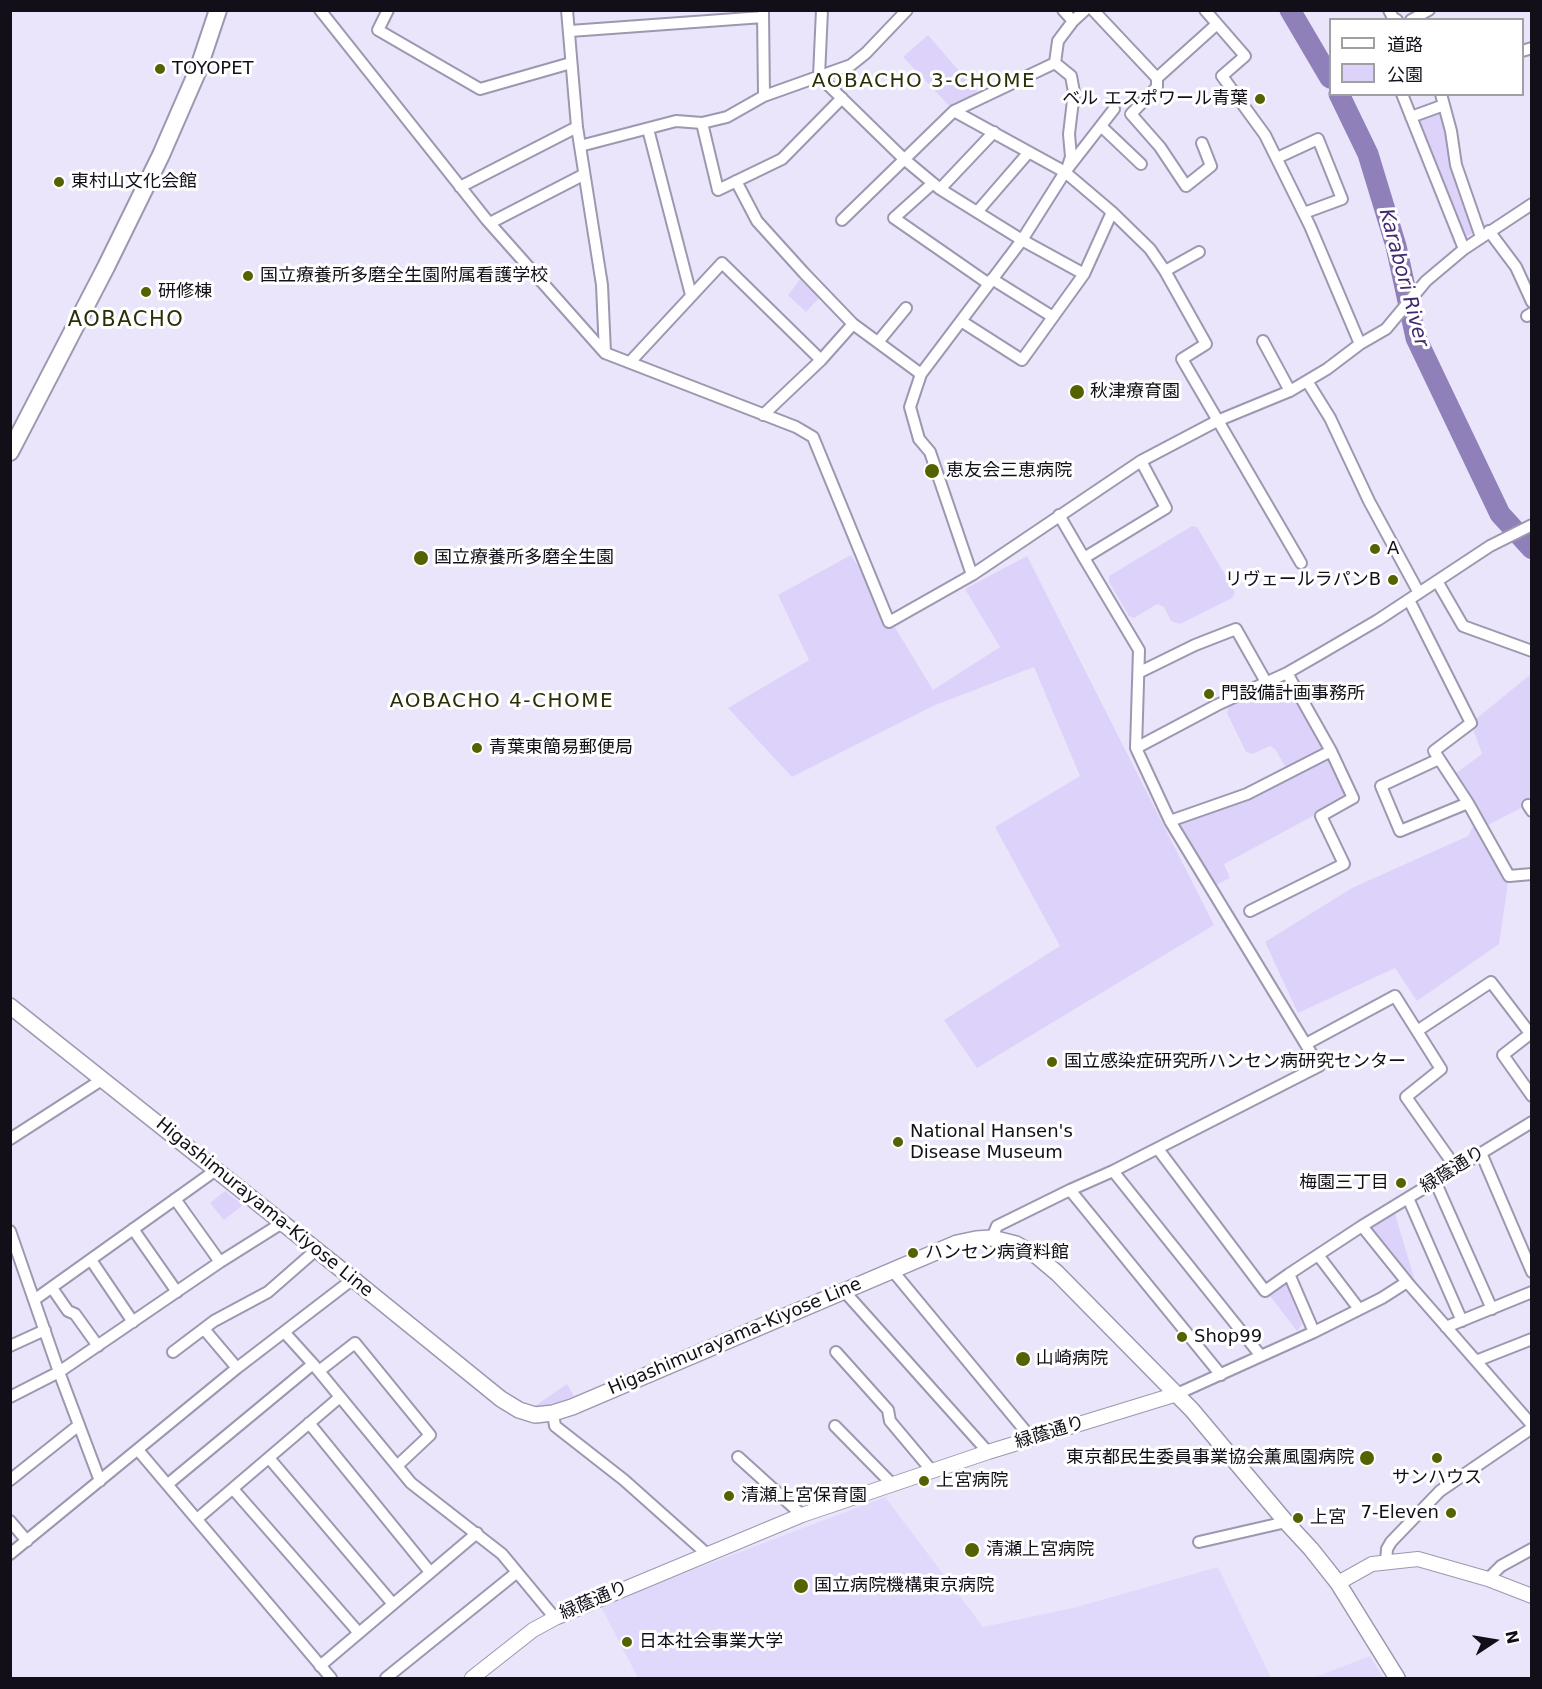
<!DOCTYPE html>
<meta charset="utf-8">
<style>
body{margin:0}
#map{position:relative;width:1542px;height:1689px;overflow:hidden;background:#eae5fb;font-family:"DejaVu Sans","Noto Sans JP",sans-serif}
canvas{display:block}
.frame{position:absolute;inset:0;border:12px solid #120f18;pointer-events:none}
.legend{position:absolute;left:1329px;top:18px;width:195px;height:78px;box-sizing:border-box;background:#fff;border:2px solid #a09fa3;margin:0;padding:8px 10px;list-style:none;font-size:18px;color:#120f18}
.legend li{display:flex;align-items:center;gap:12px;height:30px}
.legend b{width:30px;border:2px solid #a09fa3}
.north{position:absolute;left:1464px;top:1611px;width:60px;height:60px;-webkit-text-stroke:4px #fff;paint-order:stroke;rotate:78deg;font-size:16px;font-weight:700;line-height:24px;text-align:center;color:#120f18}
.north::after{content:'';display:block;margin:auto;width:21px;height:27px;background:#120f18;clip-path:polygon(50% 0,100% 100%,50% 72%,0 100%)}
</style>
<div id="map">
<canvas width="1542" height="1689"></canvas>
<div class="frame"></div>
<ul class="legend">
<li><b style="height:8px;background:#fff"></b>道路</li>
<li><b style="height:16px;background:#ddd3fa"></b>公園</li>
</ul>
<div class="north">N</div>
</div>
<script>
const ctx = document.querySelector('canvas').getContext('2d');
ctx.lineJoin = 'round';
function paint(path, color) { ctx.fillStyle = color; ctx.fill(path, 'evenodd'); }
const poly = rows => new Path2D(rows.map(r => 'M' + r).join(''));
function strokePath(path, color, width, dash) { ctx.strokeStyle = color; ctx.lineWidth = width; ctx.lineCap = dash ? 'butt' : 'round'; ctx.setLineDash(dash || []); ctx.stroke(path); }
function drawText(font, color, halo, rows, align = 'center') {
  ctx.font = font + ' "DejaVu Sans","Noto Sans JP",sans-serif'; ctx.lineWidth = 6; ctx.setLineDash([]); ctx.textBaseline = 'middle'; ctx.strokeStyle = halo; ctx.fillStyle = color; for (const [text, x, y, turn = 0] of rows) {
    ctx.save(); ctx.translate(x, y); ctx.rotate((+turn || 0) * Math.PI / 180); ctx.textAlign = isNaN(turn) ? turn : align; if (halo) ctx.strokeText(text, 0, 0); ctx.fillText(text, 0, 0); ctx.restore();
  }
}
const built = poly([
 [885,1497,983,1627,1073,1608,1218,1567,1271,1678,638,1678,600,1605],
 [1370,1656,1383,1678,1313,1678]
]);
const green = poly([
 [928,35,980,95,954,111,903,57],
 [1439,111,1444,114,1474,228,1473,233,1463,239,1416,123,1418,118],
 [801,278,820,297,806,312,788,295],
 [1192,526,1197,527,1235,592,1232,598,1180,624,1171,621,1164,607,1157,604,1134,618,1129,616,1109,582,1109,576],
 [851,555,933,690,1000,647,965,589,1027,556,1214,925,977,1068,944,1020,1060,946,995,827,1080,776,1034,667,933,706,792,777,728,708,809,660,778,595],
 [1531,674,1531,803,1482,828,1509,876,1499,944,1417,1001,1395,968,1298,1013,1265,942,1352,888,1468,836,1477,819,1451,777,1482,754,1471,723],
 [1278,681,1287,683,1323,746,1320,753,1289,768,1285,766,1275,749,1270,746,1252,754,1246,752,1227,713,1229,706],
 [1329,756,1348,797,1224,864,1230,878,1214,886,1175,819],
 [225,1191,243,1205,224,1220,210,1203],
 [1393,1207,1420,1298,1362,1226],
 [1286,1284,1302,1324,1297,1331,1270,1296],
 [567,1384,574,1396,561,1402,535,1406]
]);
const river = poly([
 [1290,10,1330,78],
 [1339,94,1368,154,1396,246,1416,338,1500,514,1532,549]
]);
const minor = poly([
 [320,10,486,219,605,353,796,427,813,437,889,622,972,575,1141,461,1217,421,1290,391,1327,369,1360,344,1386,329,1426,281,1464,249,1532,204],
 [388,10,378,30,480,89,571,63],
 [567,10,577,127,602,285,605,353],
 [822,10,819,76,904,159,940,189,1022,240,1084,274],
 [1063,10,1073,21],
 [1093,10,1157,78,1217,24],
 [1205,10,1245,56,1222,76,1265,135,1310,226,1360,344],
 [1389,10,1393,18,1397,20],
 [763,13,764,96],
 [1411,20,1429,10],
 [570,31,763,17],
 [1522,51,1532,48],
 [1055,63,1071,76,1074,92,1069,134,1071,157,1068,166],
 [1157,78,1157,87,1131,114,1160,147,1186,186,1211,166,1202,143],
 [1402,94,1464,249],
 [1441,94,1451,131,1456,165,1481,237],
 [954,111,1055,63,1058,41,1073,21,1085,10],
 [1411,117,1444,105],
 [702,123,718,190,782,159,842,98],
 [1101,126,1141,164],
 [648,129,691,295],
 [580,146,676,121,702,123,727,117,764,96,851,65,866,53,907,10],
 [1277,158,1318,139,1342,199,1304,213],
 [736,181,757,221,804,273,853,324,921,374],
 [933,183,894,218,989,284],
 [460,187,577,127],
 [940,189,994,132],
 [977,212,1029,152],
 [842,220,954,111,1065,172,1112,212,1150,249,1165,271,1206,344,1182,359,1301,563],
 [490,223,583,175],
 [1489,231,1516,267,1532,302],
 [1165,271,1199,252],
 [992,279,1053,317],
 [1527,316,1532,313],
 [961,321,1022,360,1084,274,1112,212],
 [1263,341,1290,391],
 [878,342,906,308],
 [630,362,722,263,821,360],
 [1307,381,1330,418,1369,501,1419,593],
 [763,415,821,360,853,324],
 [1059,515,1084,558,1166,508,1141,461],
 [972,575,930,452,919,439,910,407,921,374,1022,240,1065,172,1114,109],
 [1437,581,1463,626,1532,651],
 [1409,600,1471,723,1434,751,1468,803,1509,876,1532,874],
 [1140,672,1195,645,1236,629,1266,682],
 [1136,748,1217,705,1287,673,1320,654,1378,620,1490,546,1532,525],
 [1439,759,1381,786,1400,831,1468,803],
 [1528,805,1532,811],
 [1170,821,1247,794,1331,751],
 [1250,911,1344,864,1321,816,1353,798,1331,751,1287,673],
 [1417,1031,1491,982,1532,1036],
 [1530,1034,1503,1055,1532,1096],
 [1306,1044,1395,996,1441,1069,1406,1097,1456,1168],
 [10,1139,103,1079],
 [1158,1149,1265,1291,1289,1274],
 [1481,1153,1532,1272],
 [1113,1171,1261,1356],
 [1435,1181,1492,1309],
 [1070,1190,1221,1375],
 [1408,1198,1462,1321],
 [175,1199,220,1262],
 [1362,1226,1407,1282,1532,1425],
 [133,1229,177,1292],
 [10,1231,59,1372,100,1481],
 [992,1238,997,1226,1070,1190,1113,1171,1319,1066,1170,821,1136,748,1139,650,1084,558],
 [1318,1255,1359,1309],
 [91,1260,133,1322],
 [892,1270,1032,1439],
 [52,1288,68,1311,75,1314,98,1346],
 [844,1291,988,1452],
 [34,1300,216,1170],
 [1446,1327,1532,1292],
 [204,1329,237,1368],
 [1314,1332,1382,1298,1407,1282],
 [285,1333,313,1364,411,1483,502,1554,555,1618],
 [10,1346,45,1330],
 [173,1352,214,1321,268,1292,316,1250],
 [836,1352,888,1410,890,1421,932,1471],
 [1476,1361,1532,1339],
 [319,1371,355,1343,430,1435,397,1466],
 [1177,1394,1314,1332,1289,1274,1362,1226,1532,1122],
 [10,1397,59,1372,220,1262,282,1223],
 [553,1413,555,1426,624,1480,707,1554],
 [309,1423,430,1572],
 [835,1426,892,1484],
 [138,1450,331,1678],
 [738,1457,802,1515],
 [269,1458,393,1604],
 [10,1480,79,1425],
 [168,1484,313,1364],
 [233,1489,359,1633],
 [197,1519,340,1397],
 [10,1521,27,1541],
 [1199,1542,1286,1522],
 [10,1554,237,1368,353,1279],
 [1386,1562,1387,1549,1391,1542,1440,1491,1532,1428],
 [1488,1579,1501,1566,1532,1549],
 [320,1666,477,1533],
 [386,1678,516,1573]
]);
const tertiary = poly([
 [1338,1583,1372,1564,1418,1559,1488,1579,1532,1596],
 [472,1678,533,1630,555,1618,802,1515,988,1452,1177,1394]
]);
const secondary = poly([
 [10,1006,353,1279,501,1399,519,1410,535,1415,553,1413,572,1407,957,1243,976,1239,992,1238,1016,1244,1038,1257,1057,1273,1192,1410,1286,1522,1311,1549,1338,1583,1397,1678]
]);
const primary = poly([
 [10,452,106,267,161,155,198,70,218,10]
]);
const markers = [
 [160,69,6,"#566100"],
 [1260,99,6,"#566100"],
 [59,182,6,"#566100"],
 [248,276,6,"#566100"],
 [146,292,6,"#566100"],
 [1077,392,8,"#566100"],
 [932,471,8,"#566100"],
 [1375,549,6,"#566100"],
 [421,558,8,"#566100"],
 [1393,580,6,"#566100"],
 [1209,694,6,"#566100"],
 [477,748,6,"#566100"],
 [1052,1062,6,"#566100"],
 [898,1142,6,"#566100"],
 [1401,1183,6,"#566100"],
 [913,1253,6,"#566100"],
 [1182,1337,6,"#566100"],
 [1023,1359,8,"#566100"],
 [1367,1458,8,"#566100"],
 [1437,1458,6,"#566100"],
 [924,1481,6,"#566100"],
 [729,1496,6,"#566100"],
 [1451,1513,6,"#566100"],
 [1298,1518,6,"#566100"],
 [972,1550,8,"#566100"],
 [801,1586,8,"#566100"],
 [627,1642,6,"#566100"]
];
const poiNames = [
 ["TOYOPET",172,69],
 ["ベル エスポワール青葉",1248,99,"right"],
 ["東村山文化会館",71,182],
 ["国立療養所多磨全生園附属看護学校",260,276],
 ["研修棟",158,292],
 ["秋津療育園",1090,392],
 ["恵友会三恵病院",946,471],
 ["A",1387,549],
 ["国立療養所多磨全生園",434,558],
 ["リヴェールラパンB",1381,580,"right"],
 ["門設備計画事務所",1221,694],
 ["青葉東簡易郵便局",489,748],
 ["国立感染症研究所ハンセン病研究センター",1064,1062],
 ["National Hansen's",910,1132],
 ["Disease Museum",910,1153],
 ["梅園三丁目",1389,1183,"right"],
 ["ハンセン病資料館",925,1253],
 ["Shop99",1194,1337],
 ["山崎病院",1036,1359],
 ["東京都民生委員事業協会薫風園病院",1354,1458,"right"],
 ["サンハウス",1437,1478,"center"],
 ["上宮病院",936,1481],
 ["清瀬上宮保育園",741,1496],
 ["7-Eleven",1439,1513,"right"],
 ["上宮",1310,1518],
 ["清瀬上宮病院",986,1550],
 ["国立病院機構東京病院",814,1586],
 ["日本社会事業大学",639,1642]
];
const streetNames = [
 ["緑蔭通り",1453,1170,-32],
 ["Higashimurayama-Kiyose Line",264,1208,39],
 ["Higashimurayama-Kiyose Line",735,1337,-23],
 ["緑蔭通り",1050,1433,-17],
 ["緑蔭通り",594,1601,-23]
];
const neighbourhoodNames = [
 ["AOBACHO 3-CHOME",924,82],
 ["AOBACHO 4-CHOME",502,702]
];
const waterNames = [
 ["Karabori River",1403,278,75]
];
const quarterNames = [
 ["AOBACHO",126,321]
];
paint(built, '#e1d9fb');
paint(green, '#ddd3fa');
strokePath(river, '#9080b9', 21);
strokePath(minor, '#9d97b0', 14);
strokePath(tertiary, '#9d97b0', 16);
strokePath(secondary, '#9d97b0', 18);
strokePath(primary, '#9d97b0', 20);
strokePath(minor, '#fff', 10);
strokePath(tertiary, '#fff', 14);
strokePath(secondary, '#fff', 15);
strokePath(primary, '#fff', 16);
for (const [x, y, r, color] of markers) { const dot = new Path2D(); dot.arc(x, y, r, 0, 2 * Math.PI); ctx.fillStyle = color; ctx.fill(dot); strokePath(dot, '#fff', 2); }
drawText('18px', '#120f18', '#fff', poiNames, 'left');
drawText('18px', '#120f18', '#fff', streetNames);
ctx.letterSpacing = '1.5px';
drawText('20px', '#292f06', '#fff', neighbourhoodNames);
ctx.letterSpacing = '0px';
drawText('italic 20px', '#42286e', '#fff', waterNames);
ctx.letterSpacing = '1.5px';
drawText('21px', '#292f06', '#fff', quarterNames);
ctx.letterSpacing = '0px';
</script>
